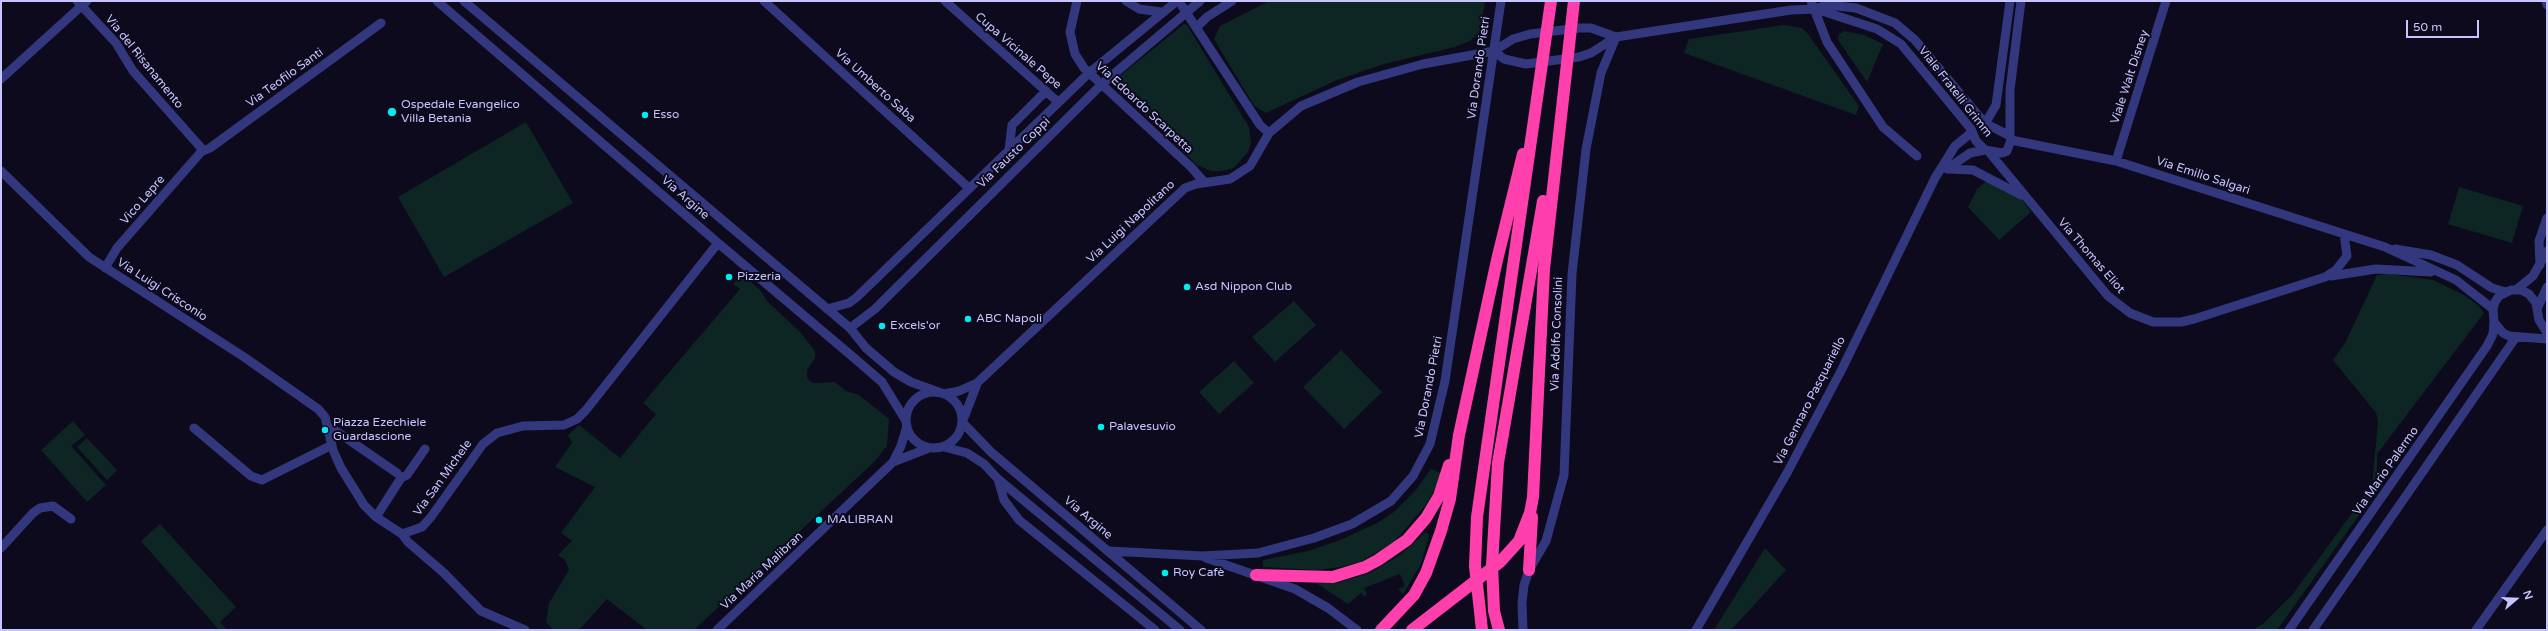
<!DOCTYPE html>
<meta charset="utf-8">
<style>
body{margin:0}
#map{position:relative;width:2548px;height:631px;overflow:hidden;background:#0c0a1c;font-family:"Varela Round",sans-serif}
canvas{display:block}
.frame{position:absolute;inset:0;border:2px solid #c7c5ff;pointer-events:none}
.north{position:absolute;left:2496px;top:579px;width:40px;height:40px;-webkit-text-stroke:3px #0c0a1c;paint-order:stroke;rotate:71deg;font-size:11px;font-weight:700;line-height:16px;text-align:center;color:#c7c5ff}
.north::after{content:'';display:block;margin:auto;width:14px;height:18px;background:#c7c5ff;clip-path:polygon(50% 0,100% 100%,50% 72%,0 100%)}
.scale{position:absolute;left:2406px;top:20px;width:73px;height:18px;box-sizing:border-box;border:2px solid #c7c5ff;border-top:0;padding-left:5px;font-size:12px;line-height:14px;white-space:nowrap;color:#c7c5ff;-webkit-text-stroke:3px #0c0a1c;paint-order:stroke}
</style>
<div id="map">
<canvas width="2548" height="631"></canvas>
<div class="frame"></div>
<div class="north">N</div>
<div class="scale">50 m</div>
</div>
<script>
const ctx = document.querySelector('canvas').getContext('2d');
ctx.lineJoin = 'round';
function paint(path, color) { ctx.fillStyle = color; ctx.fill(path, 'evenodd'); }
const poly = rows => new Path2D(rows.map(r => 'M' + r).join(''));
function strokePath(path, color, width, dash) { ctx.strokeStyle = color; ctx.lineWidth = width; ctx.lineCap = dash ? 'butt' : 'round'; ctx.setLineDash(dash || []); ctx.stroke(path); }
function drawText(font, color, halo, rows, align = 'center') {
  ctx.font = font + ' "Varela Round",sans-serif'; ctx.lineWidth = 4; ctx.setLineDash([]); ctx.textBaseline = 'middle'; ctx.strokeStyle = halo; ctx.fillStyle = color; for (const [text, x, y, turn = 0] of rows) {
    ctx.save(); ctx.translate(x, y); ctx.rotate((+turn || 0) * Math.PI / 180); ctx.textAlign = isNaN(turn) ? turn : align; if (halo) ctx.strokeText(text, 0, 0); ctx.fillText(text, 0, 0); ctx.restore();
  }
}
const green = poly([
 [1269,1,1485,1,1480,32,1470,41,1455,47,1384,64,1337,80,1266,113,1254,106,1214,39,1220,26],
 [1184,24,1187,25,1249,127,1251,143,1248,152,1234,168,1223,171,1211,171,1197,165,1115,86,1116,79],
 [1784,25,1802,28,1808,34,1859,106,1856,115,1684,53,1689,39],
 [1844,31,1864,35,1883,44,1867,82,1838,40,1839,34],
 [526,122,573,203,444,277,398,197],
 [1989,179,2004,192,2014,188,2031,212,1999,240,1968,207,1977,189],
 [2459,187,2523,206,2512,243,2448,224],
 [741,274,760,290,767,301,800,332,815,351,815,358,807,370,807,378,813,383,835,382,846,391,859,395,889,419,887,446,873,463,694,630,647,630,607,599,579,630,552,629,546,622,549,603,569,570,565,560,558,555,572,541,561,533,595,487,555,467,572,443,568,435,579,425,620,458,656,414,643,403,740,289,733,284],
 [2389,274,2433,280,2464,295,2479,306,2484,313,2377,454,2377,490,2277,630,2252,630,2263,624,2292,595,2372,486,2378,421,2376,413,2333,360,2345,343,2377,275],
 [1294,301,1316,325,1275,362,1252,337],
 [1341,350,1382,392,1344,429,1303,387],
 [1234,361,1254,383,1219,414,1199,392],
 [73,421,85,435,71,446,106,485,87,502,41,450],
 [87,438,117,470,107,480,77,447],
 [1431,469,1441,473,1434,491,1425,506,1394,542,1376,553,1360,562,1340,567,1317,570,1263,567,1263,560,1308,551,1340,540,1377,523,1394,512,1416,490],
 [160,524,236,607,220,622,227,630,219,630,141,541],
 [1426,532,1429,535,1421,564,1403,594,1398,589,1405,586,1400,574,1364,588,1367,594,1365,597,1361,593,1348,604,1316,583,1337,583,1370,573,1399,556],
 [1765,548,1786,570,1731,630,1714,630]
]);
const minor = poly([
 [77,1,116,43,133,71,203,150],
 [437,1,718,243,853,357,882,382,906,421],
 [464,1,850,328,866,348,894,372,911,382,944,394],
 [764,1,969,188],
 [945,1,1058,102],
 [1077,1,1070,32,1075,54,1084,68,1191,167,1204,182],
 [1126,1,1139,9,1161,12],
 [1811,1,1827,42,1883,127,1917,156],
 [2546,1,2547,5],
 [1182,6,1260,125,1269,133],
 [1816,9,1826,5,1856,8,1895,23,1915,40,1982,120],
 [1197,27,1207,17,1232,1],
 [1494,51,1504,59,1526,64,1579,57,1591,53,1616,37,1791,10,1816,9,1877,29,1901,44,1971,129,1976,141,1985,150,2002,153,2007,151,2011,140],
 [1,79,87,1],
 [1981,121,2010,136,2011,140],
 [1986,122,1996,105,2010,1],
 [2010,136,2010,90,2021,1],
 [2011,140,2116,161,2385,247,2456,280,2493,309],
 [1009,150,1012,125,1046,91],
 [1989,152,2108,296,2130,313,2153,322,2181,322,2194,319,2325,277,2336,270,2347,256,2344,234],
 [2116,161,2166,1],
 [1947,169,1973,170,2021,195],
 [1947,169,1970,153,1985,150],
 [1,171,89,257,244,357,318,409,325,417,333,450,341,468,364,505,376,517,402,534,422,527,431,517,483,444,497,433,523,426,564,425,577,419,586,410,718,243],
 [2395,249,2431,255,2457,265,2492,288,2506,292],
 [2540,265,2539,241,2547,218],
 [105,268,117,248,201,152,210,148,381,23],
 [2331,276,2376,269,2431,272],
 [2516,290,2533,276,2547,251],
 [2538,307,2547,287],
 [827,309,849,303,857,297,1089,73,1177,1],
 [850,328,875,309,1102,84,1200,1],
 [2547,333,2539,320,2536,303,2529,294,2521,290,2511,290,2499,296,2495,302,2493,309,2494,322,2503,333,2509,336,2547,339],
 '906 420a28 28 0 1 1 56 0a28 28 0 1 1-56 0Z',
 [944,394,959,391,977,383,1185,188,1196,184,1230,179,1250,166,1269,133,1301,106,1358,82,1423,64,1494,51,1513,39,1530,34,1579,28,1591,28,1616,37],
 [963,420,977,384],
 [962,422,991,452,1201,630],
 [194,428,251,476,262,480,332,445],
 [328,428,336,431,397,473],
 [944,447,967,453,984,464,998,479,1180,630],
 [893,462,929,448],
 [998,479,1004,500,1019,520,1155,630],
 [376,517,401,478,407,475,425,449],
 [402,534,408,542,444,573,481,611,525,630],
 [1,548,33,513,40,508,53,506,71,519],
 [1110,551,1202,556,1258,553,1314,538,1352,524,1391,501,1413,476,1430,444,1445,381,1501,1],
 [1206,558,1295,589,1328,608,1357,630],
 [717,630,893,462,901,446,907,426],
 [1523,630,1522,603,1524,585,1529,570,1546,541,1564,475,1572,274,1586,149,1601,73,1616,37],
 [1696,630,1787,473,1842,369,1935,178,1955,146,1971,133],
 [2289,630,2487,346,2493,334,2494,322],
 [2313,630,2516,337],
 [2476,630,2547,530]
]);
const highway = poly([
 [1529,570,1532,517],
 [1256,575,1333,577,1365,567,1378,560,1407,540,1426,518,1439,496,1449,465],
 [1381,630,1414,595,1426,573,1441,531,1450,499,1459,435,1497,260,1523,154],
 [1412,630,1500,562,1519,541,1530,513,1533,497,1544,269,1574,1],
 [1482,630,1475,566,1477,517,1551,1],
 [1499,630,1494,611,1492,565,1498,463,1543,201]
]);
const markers = [
 [392,112,5,"#00edf0"],
 [645,115,4,"#00edf0"],
 [729,277,4,"#00edf0"],
 [1187,287,4,"#00edf0"],
 [968,319,4,"#00edf0"],
 [882,326,4,"#00edf0"],
 [1101,427,4,"#00edf0"],
 [325,430,4,"#00edf0"],
 [819,520,4,"#00edf0"],
 [1165,573,4,"#00edf0"]
];
const streetNames = [
 ["Cupa Vicinale Pepe",1018,51,41],
 ["Via del Risanamento",144,62,51],
 ["Via Dorando Pietri",1479,68,-82],
 ["Viale Walt Disney",2130,77,-72],
 ["Via Teofilo Santi",285,78,-36],
 ["Via Umberto Saba",875,86,42],
 ["Viale Fratelli Grimm",1955,92,52],
 ["Via Edoardo Scarpetta",1144,108,43],
 ["Via Fausto Coppi",1014,153,-44],
 ["Via Emilio Salgari",2203,176,18],
 ["Via Argine",685,198,41],
 ["Vico Lepre",143,200,-49],
 ["Via Luigi Napolitano",1131,222,-43],
 ["Via Thomas Eliot",2091,256,49],
 ["Via Luigi Crisconio",162,290,33],
 ["Via Adolfo Consolini",1557,334,-88],
 ["Via Dorando Pietri",1429,387,-79],
 ["Via Gennaro Pasquariello",1810,401,-63],
 ["Via Mario Palermo",2386,471,-55],
 ["Via San Michele",443,478,-54],
 ["Via Argine",1088,518,40],
 ["Via Maria Malibran",762,571,-43]
];
const poiNames = [
 ["Ospedale Evangelico",401,105],
 ["Villa Betania",401,119],
 ["Esso",653,115],
 ["Pizzeria",737,277],
 ["Asd Nippon Club",1195,287],
 ["ABC Napoli",976,319],
 ["Excels'or",890,326],
 ["Piazza Ezechiele",333,423],
 ["Guardascione",333,437],
 ["Palavesuvio",1109,427],
 ["MALIBRAN",827,520],
 ["Roy Cafè",1173,573]
];
paint(green, '#0d2623');
strokePath(minor, '#33377d', 9);
strokePath(highway, '#ff40ac', 12);
for (const [x, y, r, color] of markers) { const dot = new Path2D(); dot.arc(x, y, r, 0, 2 * Math.PI); ctx.fillStyle = color; ctx.fill(dot); strokePath(dot, '#0c0a1c', 1.5); }
drawText('12px', '#c7c5ff', '#0c0a1c', streetNames);
drawText('12px', '#c7c5ff', '#0c0a1c', poiNames, 'left');
</script>
